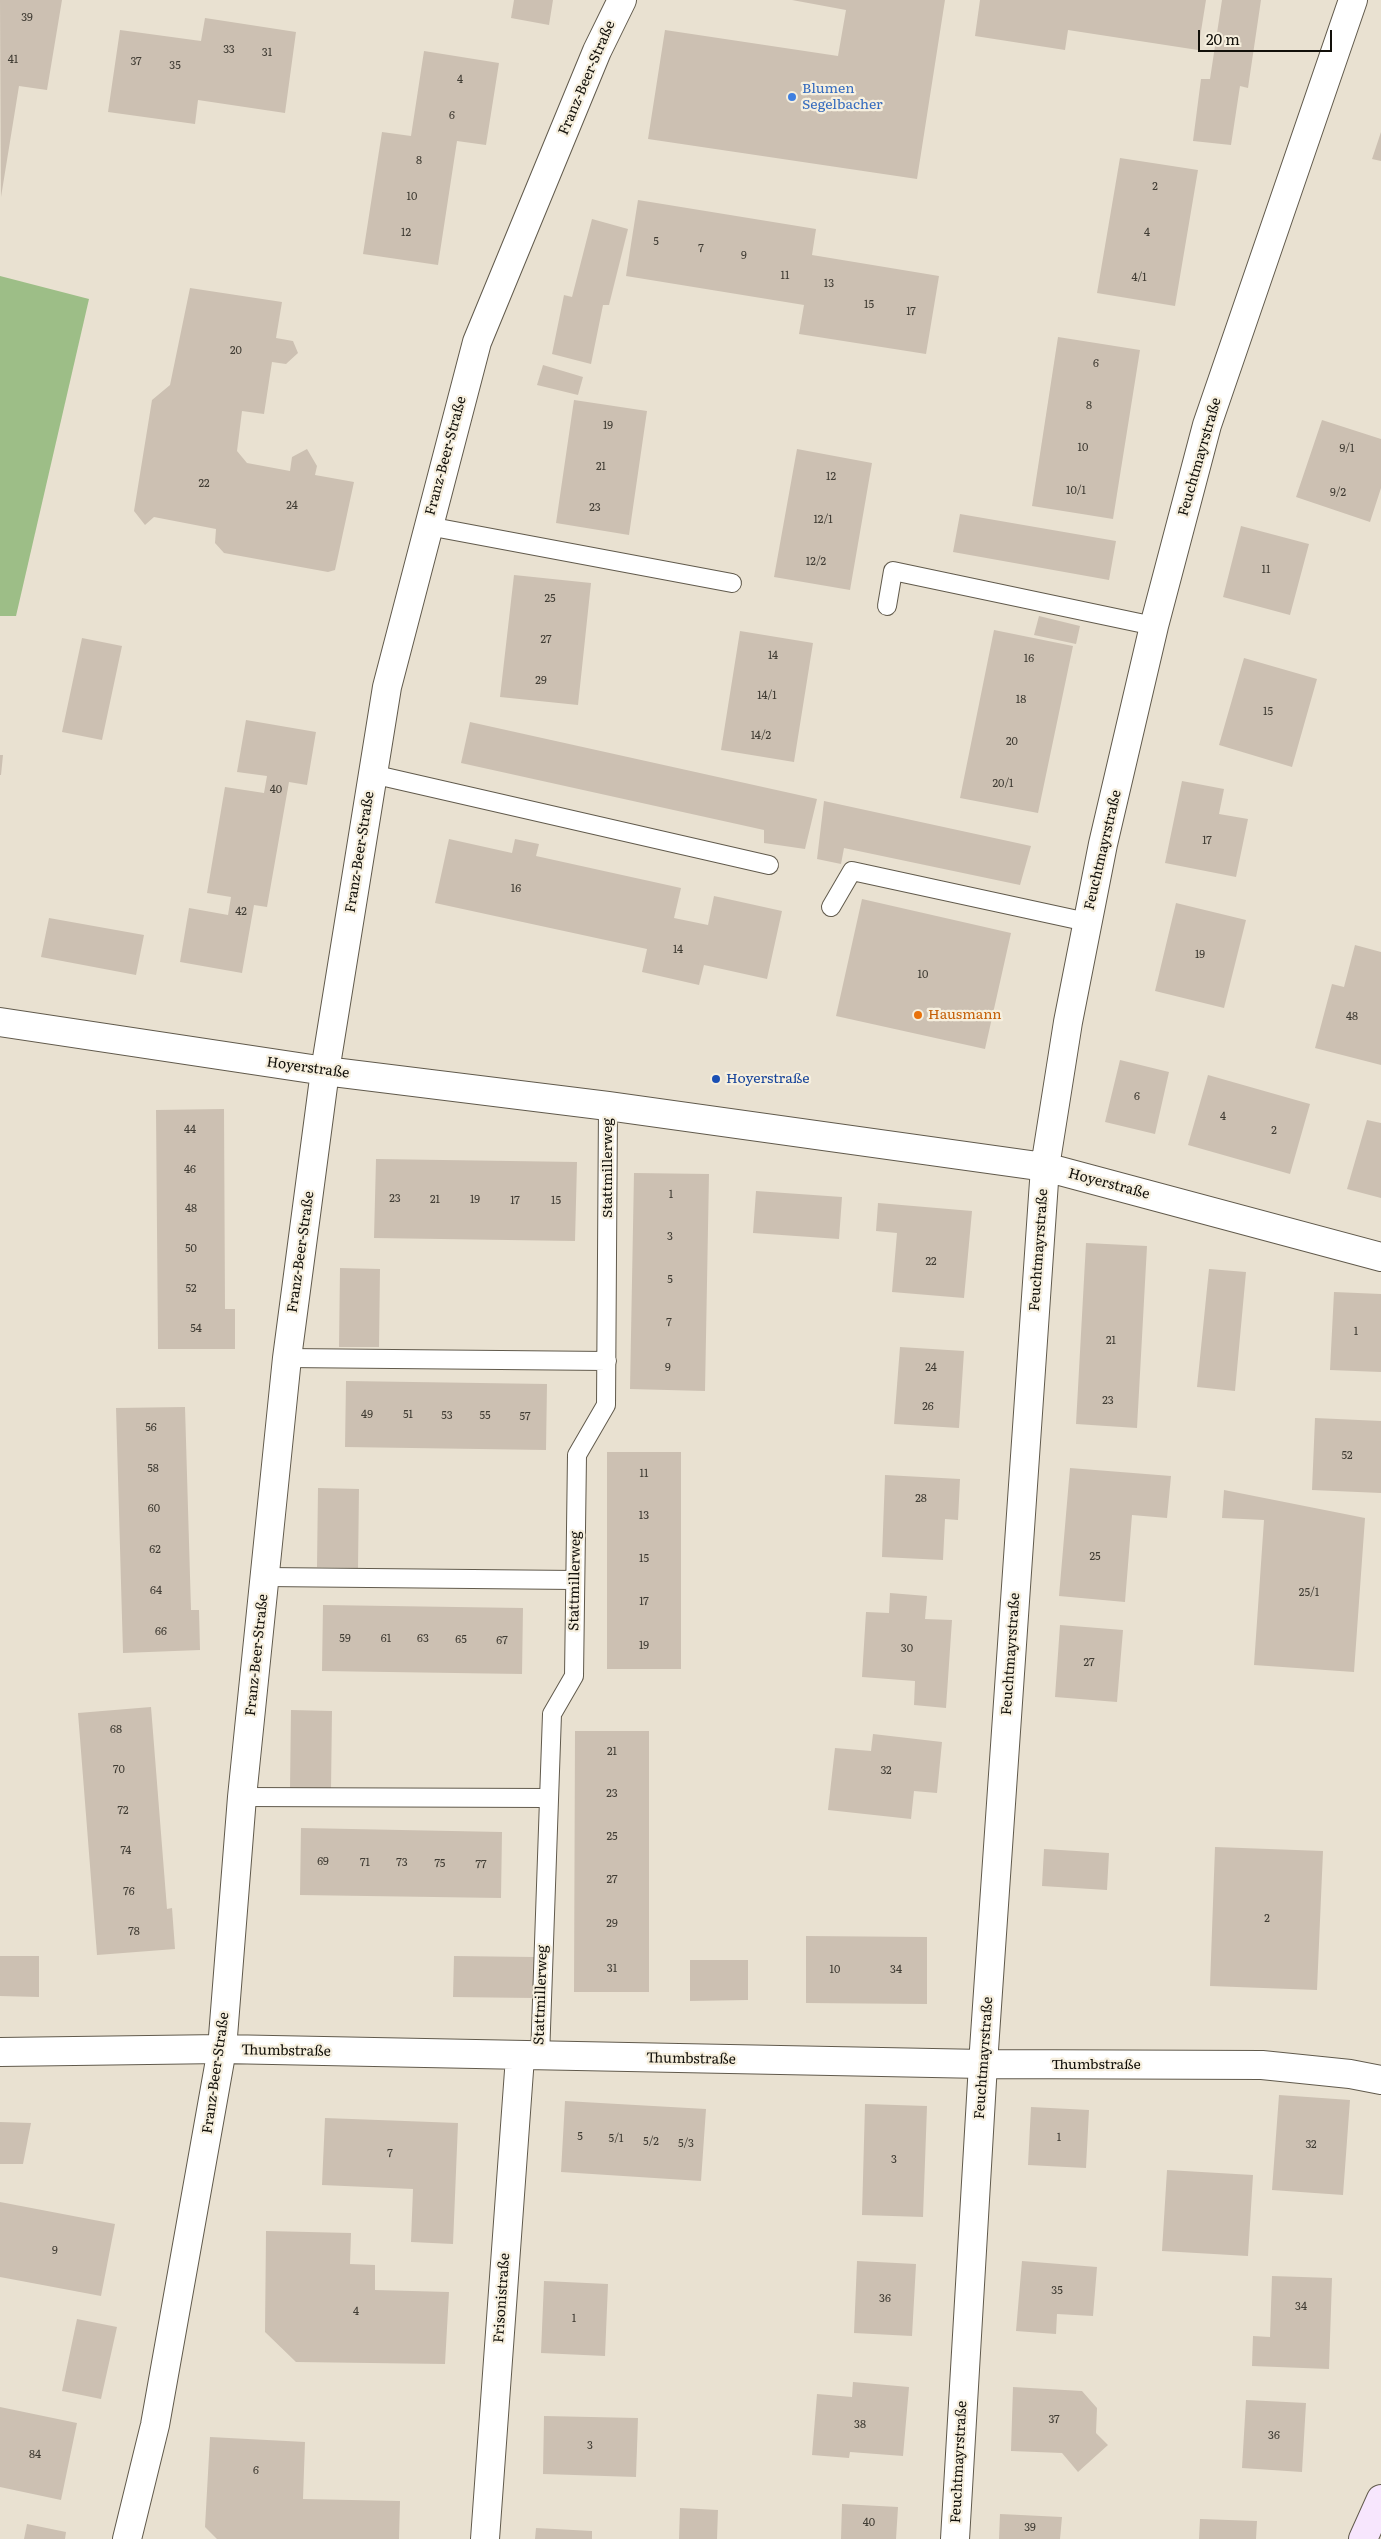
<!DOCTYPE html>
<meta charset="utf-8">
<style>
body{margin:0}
#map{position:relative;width:1381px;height:2539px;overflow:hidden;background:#e9e1d1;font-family:Literata,serif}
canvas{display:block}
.scale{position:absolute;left:1198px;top:30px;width:134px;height:22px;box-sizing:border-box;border:2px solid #12100a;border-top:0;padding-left:6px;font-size:15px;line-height:18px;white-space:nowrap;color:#12100a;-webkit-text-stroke:4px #f6efde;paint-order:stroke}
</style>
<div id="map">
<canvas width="1381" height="2539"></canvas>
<div class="scale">20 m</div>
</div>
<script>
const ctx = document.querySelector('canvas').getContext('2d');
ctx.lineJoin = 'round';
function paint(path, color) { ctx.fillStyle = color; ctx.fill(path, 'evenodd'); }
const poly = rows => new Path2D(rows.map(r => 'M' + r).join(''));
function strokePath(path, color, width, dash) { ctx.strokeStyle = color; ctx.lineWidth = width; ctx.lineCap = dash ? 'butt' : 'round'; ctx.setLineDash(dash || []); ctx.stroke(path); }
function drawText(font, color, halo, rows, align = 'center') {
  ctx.font = font + ' Literata,serif'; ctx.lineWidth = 4.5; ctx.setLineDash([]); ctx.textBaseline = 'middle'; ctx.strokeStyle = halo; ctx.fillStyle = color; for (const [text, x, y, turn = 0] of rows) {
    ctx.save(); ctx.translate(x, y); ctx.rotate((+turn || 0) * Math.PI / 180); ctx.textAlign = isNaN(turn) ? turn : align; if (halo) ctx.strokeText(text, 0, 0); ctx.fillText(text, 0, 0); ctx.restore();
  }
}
const green = poly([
 [0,276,89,299,16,616,0,616]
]);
const building = poly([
 [0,0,62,0,47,90,19,86,1,197],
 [514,0,553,0,549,25,511,18],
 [792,0,945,0,917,179,648,139,665,30,838,56,846,10],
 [980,0,1206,0,1198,50,1068,30,1065,50,975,36],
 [1222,0,1261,0,1248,88,1240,86,1231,145,1193,141,1201,79,1210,79],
 [205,18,296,32,285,113,198,100,195,124,108,112,120,30,201,41],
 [424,51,499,63,486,145,457,141,438,265,363,254,382,132,411,136],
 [1381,132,1381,161,1372,159],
 [1120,158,1198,170,1175,306,1097,293],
 [638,200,816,229,812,255,939,276,926,354,799,334,804,305,626,276],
 [592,219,628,229,609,305,603,305,591,364,552,354,564,295,572,297],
 [190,288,282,302,276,338,293,341,298,353,286,364,272,362,264,414,242,411,237,451,247,463,290,471,292,457,307,449,317,466,315,475,354,482,335,570,328,572,224,553,215,543,216,529,154,517,145,525,134,511,152,400,170,385],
 [1058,337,1140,350,1113,519,1032,506],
 [543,365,583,377,578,395,537,385],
 [574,400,647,411,629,535,556,523],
 [1322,420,1381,439,1381,488,1370,522,1296,497],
 [797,449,872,463,850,590,774,577],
 [960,514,1116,541,1109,580,953,552],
 [1241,526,1309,544,1290,615,1223,597],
 [514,575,591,583,578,705,500,697],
 [1039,616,1080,626,1076,644,1034,635],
 [994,630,1073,646,1038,813,960,798],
 [740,631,813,643,794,762,721,750],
 [82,638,122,646,102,740,62,732],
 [1244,658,1317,679,1292,767,1219,745],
 [246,720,316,732,307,785,289,782,267,907,254,905,242,973,180,962,189,908,228,915,231,897,207,893,225,787,264,793,267,776,237,772],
 [470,722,817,799,805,849,764,843,764,830,461,763],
 [0,755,3,755,1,775,0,775],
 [1182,781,1224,789,1219,814,1248,819,1236,877,1165,863],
 [824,801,1031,846,1020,885,844,848,841,864,817,859],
 [449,839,512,853,515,839,539,844,536,856,681,888,674,918,708,925,714,896,782,911,767,979,704,965,699,985,642,972,647,949,435,903],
 [862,899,1011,933,985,1049,836,1016],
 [1176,903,1246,920,1224,1008,1155,991],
 [49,918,144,935,136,975,41,957],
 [1355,945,1381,952,1381,1065,1315,1048,1332,984,1344,987],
 [1120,1060,1169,1072,1155,1134,1105,1122],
 [1208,1075,1310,1104,1290,1174,1188,1145],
 [224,1109,225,1309,235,1309,235,1349,158,1349,156,1110],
 [1367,1120,1381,1123,1381,1198,1347,1189],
 [376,1159,577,1162,575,1241,374,1238],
 [634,1173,709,1174,705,1391,630,1389],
 [756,1191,842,1197,839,1239,753,1233],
 [878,1203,972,1211,964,1298,892,1292,897,1233,876,1231],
 [1086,1243,1147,1246,1137,1428,1076,1424],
 [340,1268,380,1269,379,1347,339,1347],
 [1209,1269,1246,1272,1235,1391,1197,1387],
 [1334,1292,1381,1294,1381,1372,1330,1370],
 [900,1347,964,1351,959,1428,894,1424],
 [346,1381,547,1384,546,1450,345,1447],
 [185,1407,191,1610,199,1610,200,1650,123,1653,116,1408],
 [1315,1418,1381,1421,1381,1493,1312,1490],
 [607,1452,681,1452,681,1669,607,1669],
 [1070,1468,1171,1476,1167,1518,1132,1515,1125,1602,1059,1596],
 [885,1475,960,1479,958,1520,945,1519,943,1560,882,1557],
 [318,1488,359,1489,358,1568,317,1567],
 [1224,1490,1365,1518,1354,1672,1254,1665,1264,1520,1222,1518],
 [890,1593,927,1596,925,1619,952,1620,946,1708,914,1705,915,1681,862,1677,866,1612,889,1613],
 [323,1605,523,1608,522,1674,322,1671],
 [1060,1625,1123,1630,1117,1702,1055,1697],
 [151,1707,167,1909,172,1908,175,1949,97,1955,78,1713],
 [291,1710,332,1711,331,1790,290,1789],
 [575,1731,649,1731,649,1992,574,1992],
 [873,1734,942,1742,937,1793,914,1791,911,1819,828,1810,835,1748,871,1751],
 [301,1828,502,1832,501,1898,300,1895],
 [1215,1847,1323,1851,1317,1990,1210,1986],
 [1044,1849,1109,1853,1107,1890,1042,1886],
 [806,1936,927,1937,927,2004,806,2003],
 [0,1956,39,1956,39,1997,0,1996],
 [454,1956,534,1957,533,1998,453,1997],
 [690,1960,748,1960,748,2000,690,2001],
 [1279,2095,1350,2100,1343,2195,1272,2190],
 [565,2101,706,2109,701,2181,561,2172],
 [865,2104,927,2106,923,2217,862,2215],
 [1031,2107,1089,2110,1086,2168,1028,2165],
 [325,2118,458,2123,453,2244,411,2242,413,2189,322,2185],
 [0,2122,31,2123,23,2164,0,2164],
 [1167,2170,1253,2175,1248,2256,1162,2251],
 [0,2202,115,2224,101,2296,0,2277],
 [266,2231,351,2233,350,2264,375,2265,375,2290,449,2292,445,2364,296,2362,265,2332],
 [857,2261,916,2264,912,2336,854,2333],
 [1022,2261,1097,2267,1093,2316,1057,2314,1056,2334,1016,2331],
 [1272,2276,1332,2278,1329,2369,1252,2366,1253,2336,1270,2337],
 [544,2281,608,2284,605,2356,541,2353],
 [77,2319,117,2327,101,2399,62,2391],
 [853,2382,909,2387,903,2456,850,2452,849,2458,812,2455,817,2394,852,2397],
 [1013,2387,1082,2391,1097,2408,1096,2433,1108,2445,1078,2472,1062,2453,1011,2451],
 [1246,2400,1306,2403,1302,2472,1242,2468],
 [0,2407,77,2423,61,2500,0,2487],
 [544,2416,638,2418,636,2477,543,2474],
 [210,2437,305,2442,303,2499,400,2501,399,2539,217,2539,205,2527],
 [842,2504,898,2507,896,2539,841,2539],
 [680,2508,718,2510,717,2539,679,2539],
 [1000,2514,1062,2517,1060,2539,999,2539],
 [1200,2519,1257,2521,1256,2539,1199,2539],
 [27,2524,66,2532,65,2539,24,2539],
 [536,2528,592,2531,592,2539,535,2539]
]);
const lane = poly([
 [428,526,732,583],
 [887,606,893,571,1154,626],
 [372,774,769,865],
 [831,907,852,871,1087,922],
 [287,1358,607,1361],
 [266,1577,575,1580],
 [242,1797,548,1798],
 [540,2057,552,1714,574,1676,577,1455,606,1405,608,1106]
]);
const street = poly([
 [0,1022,325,1071,608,1106,1045,1167,1381,1257],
 [0,2052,222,2049,983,2064,1262,2065,1350,2074,1381,2080],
 [127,2539,155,2425,222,2049,242,1797,287,1358,325,1071,387,687,477,342,597,51,622,0],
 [485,2539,520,2057],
 [955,2539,983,2064,1045,1167,1068,1022,1103,844,1154,626,1207,425,1353,0]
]);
const secondary = poly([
 [1363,2539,1381,2499]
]);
const markers = [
 [792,97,5,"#3f7fe0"],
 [918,1015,5,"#e8710a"],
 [716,1079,5,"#1a4fb4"]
];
const numberNames = [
 ["39",27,18],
 ["33",229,50],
 ["31",267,53],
 ["41",13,60],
 ["37",136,62],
 ["35",175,66],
 ["4",460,80],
 ["6",452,116],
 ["8",419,161],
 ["2",1155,187],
 ["10",412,197],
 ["12",406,233],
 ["4",1147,233],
 ["5",656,242],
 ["7",701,249],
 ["9",744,256],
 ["11",785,276],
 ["4/1",1139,278],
 ["13",829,284],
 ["15",869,305],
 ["17",911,312],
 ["20",236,351],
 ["6",1096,364],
 ["8",1089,406],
 ["19",608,426],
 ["10",1083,448],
 ["9/1",1347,449],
 ["21",601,467],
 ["12",831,477],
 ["22",204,484],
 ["10/1",1076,491],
 ["9/2",1338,493],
 ["24",292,506],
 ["23",595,508],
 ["12/1",823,520],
 ["12/2",816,562],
 ["11",1266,570],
 ["25",550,599],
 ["27",546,640],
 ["14",773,656],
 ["16",1029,659],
 ["29",541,681],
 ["14/1",767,696],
 ["18",1021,700],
 ["15",1268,712],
 ["14/2",761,736],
 ["20",1012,742],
 ["20/1",1003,784],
 ["40",276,790],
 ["17",1207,841],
 ["16",516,889],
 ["42",241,912],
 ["14",678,950],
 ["19",1200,955],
 ["10",923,975],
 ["48",1352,1017],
 ["6",1137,1097],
 ["4",1223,1117],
 ["44",190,1130],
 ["2",1274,1131],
 ["46",190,1170],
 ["1",671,1195],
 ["23",395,1199],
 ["21",435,1200],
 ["19",475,1200],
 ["17",515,1201],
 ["15",556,1201],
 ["48",191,1209],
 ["3",670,1237],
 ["50",191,1249],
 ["22",931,1262],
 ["5",670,1280],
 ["52",191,1289],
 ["7",669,1323],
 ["54",196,1329],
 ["1",1356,1332],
 ["21",1111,1341],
 ["9",668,1368],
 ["24",931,1368],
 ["23",1108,1401],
 ["26",928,1407],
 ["49",367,1415],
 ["51",408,1415],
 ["53",447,1416],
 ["55",485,1416],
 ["57",525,1417],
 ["56",151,1428],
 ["52",1347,1456],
 ["58",153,1469],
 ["11",644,1474],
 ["28",921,1499],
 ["60",154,1509],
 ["13",644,1516],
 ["62",155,1550],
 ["25",1095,1557],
 ["15",644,1559],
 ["64",156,1591],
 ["25/1",1309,1593],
 ["17",644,1602],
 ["66",161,1632],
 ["59",345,1639],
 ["61",386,1639],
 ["63",423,1639],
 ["65",461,1640],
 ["67",502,1641],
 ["19",644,1646],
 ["30",907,1649],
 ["27",1089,1663],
 ["68",116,1730],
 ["21",612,1752],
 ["70",119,1770],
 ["32",886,1771],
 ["23",612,1794],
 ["72",123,1811],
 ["25",612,1837],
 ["74",126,1851],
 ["69",323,1862],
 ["71",365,1863],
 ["73",402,1863],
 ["75",440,1864],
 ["77",481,1865],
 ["27",612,1880],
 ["76",129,1892],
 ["2",1267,1919],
 ["29",612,1924],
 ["78",134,1932],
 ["31",612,1969],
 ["10",835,1970],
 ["34",896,1970],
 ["5",580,2137],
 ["1",1059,2138],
 ["5/1",616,2139],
 ["5/2",651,2142],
 ["5/3",686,2144],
 ["32",1311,2145],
 ["7",390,2154],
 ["3",894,2160],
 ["9",55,2251],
 ["35",1057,2291],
 ["36",885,2299],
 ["34",1301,2307],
 ["4",356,2312],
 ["1",574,2319],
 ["37",1054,2420],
 ["38",860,2425],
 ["36",1274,2436],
 ["3",590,2446],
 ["84",35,2455],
 ["6",256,2471],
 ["40",869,2523],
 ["39",1030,2528]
];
const streetNames = [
 ["Franz-Beer-Straße",587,78,-67],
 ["Franz-Beer-Straße",446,456,-75],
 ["Feuchtmayrstraße",1200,457,-74],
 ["Feuchtmayrstraße",1103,850,-77],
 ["Franz-Beer-Straße",360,852,-81],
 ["Hoyerstraße",308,1068,8],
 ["Stattmillerweg",608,1168,-90],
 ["Hoyerstraße",1109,1184,15],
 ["Feuchtmayrstraße",1039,1250,-86],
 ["Franz-Beer-Straße",301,1252,-82],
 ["Stattmillerweg",575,1581,-89],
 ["Feuchtmayrstraße",1011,1654,-86],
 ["Franz-Beer-Straße",257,1655,-84],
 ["Stattmillerweg",541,1995,-88],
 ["Thumbstraße",286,2051,1],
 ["Feuchtmayrstraße",984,2058,-86],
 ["Thumbstraße",691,2059,1],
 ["Thumbstraße",1096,2065],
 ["Franz-Beer-Straße",216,2073,-82],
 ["Frisonistraße",502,2298,-86],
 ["Feuchtmayrstraße",959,2462,-87]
];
const shopNames = [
 ["Blumen",802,89],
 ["Segelbacher",802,105]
];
const foodNames = [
 ["Hausmann",928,1015]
];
const transitNames = [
 ["Hoyerstraße",726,1079]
];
paint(green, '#9dbe87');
paint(building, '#ccc0b2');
strokePath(lane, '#615a4c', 20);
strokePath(street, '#615a4c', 30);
strokePath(secondary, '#615a4c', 30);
strokePath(lane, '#fff', 18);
strokePath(street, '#fff', 28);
strokePath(secondary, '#f7e6fd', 28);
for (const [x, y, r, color] of markers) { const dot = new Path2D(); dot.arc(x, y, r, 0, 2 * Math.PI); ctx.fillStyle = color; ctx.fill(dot); strokePath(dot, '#f6efde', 2); }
drawText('11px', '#403c34', null, numberNames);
drawText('14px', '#12100a', '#f6efde', streetNames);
drawText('14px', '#366cbe', '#f6efde', shopNames, 'left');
drawText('14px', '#c56008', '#f6efde', foodNames, 'left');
drawText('14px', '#164399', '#f6efde', transitNames, 'left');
</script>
